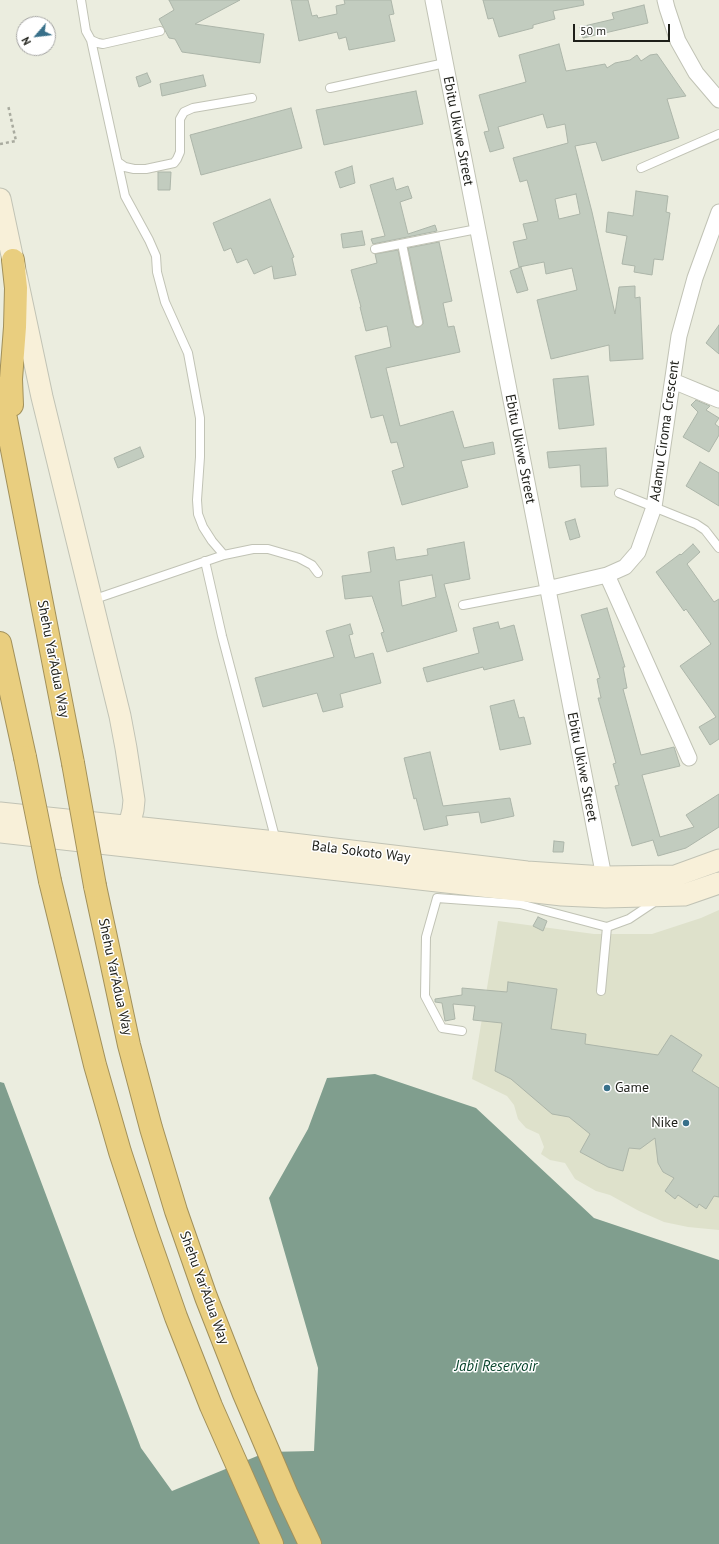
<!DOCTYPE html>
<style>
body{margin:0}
#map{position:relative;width:719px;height:1544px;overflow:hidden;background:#ebeddf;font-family:"PT Sans",sans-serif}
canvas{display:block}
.north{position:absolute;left:16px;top:16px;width:40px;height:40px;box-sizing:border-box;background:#fff;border:1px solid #a5a5a3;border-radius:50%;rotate:242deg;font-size:11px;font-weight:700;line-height:16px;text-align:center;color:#1e1f19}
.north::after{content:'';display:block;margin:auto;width:14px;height:18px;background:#38708a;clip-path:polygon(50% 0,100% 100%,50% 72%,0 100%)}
.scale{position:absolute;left:573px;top:24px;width:97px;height:18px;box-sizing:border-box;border:2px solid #1e1f19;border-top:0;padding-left:5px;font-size:12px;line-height:14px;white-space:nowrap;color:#1e1f19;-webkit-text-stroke:3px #fff;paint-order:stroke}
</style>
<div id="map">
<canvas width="719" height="1544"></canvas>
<div class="north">N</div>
<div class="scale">50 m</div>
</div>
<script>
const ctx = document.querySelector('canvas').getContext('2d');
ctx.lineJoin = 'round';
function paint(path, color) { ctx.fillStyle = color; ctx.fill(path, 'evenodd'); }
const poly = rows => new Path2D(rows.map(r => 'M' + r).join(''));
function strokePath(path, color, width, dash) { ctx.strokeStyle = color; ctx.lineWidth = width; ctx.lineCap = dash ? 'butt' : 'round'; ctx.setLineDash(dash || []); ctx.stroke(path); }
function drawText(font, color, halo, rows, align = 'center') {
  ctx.font = font + ' "PT Sans",sans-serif'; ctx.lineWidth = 3; ctx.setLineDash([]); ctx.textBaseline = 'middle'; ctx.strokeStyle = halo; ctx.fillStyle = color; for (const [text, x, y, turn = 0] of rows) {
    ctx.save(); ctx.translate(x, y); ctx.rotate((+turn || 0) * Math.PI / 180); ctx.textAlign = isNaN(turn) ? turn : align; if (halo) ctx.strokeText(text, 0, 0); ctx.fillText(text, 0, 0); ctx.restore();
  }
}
const built = poly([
 [719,910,719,1230,688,1227,664,1222,639,1211,610,1195,596,1191,575,1179,565,1163,550,1160,541,1154,544,1147,539,1134,526,1128,518,1119,514,1105,507,1096,472,1079,498,921,594,934,652,934,701,918]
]);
const water = poly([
 [375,1074,476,1108,594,1218,719,1260,719,1544,0,1544,0,1082,4,1083,141,1448,172,1491,267,1452,314,1451,318,1368,269,1198,308,1129,327,1078]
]);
const building = poly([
 [169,0,240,0,195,24,264,34,260,63,182,52,175,39,169,38,159,19,174,10,169,0],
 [291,0,308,0,312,16,317,15,318,18,337,14,336,6,345,4,344,0,391,0,394,14,389,15,395,41,349,50,346,37,339,39,337,32,299,41,291,0],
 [483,0,583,0,584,5,553,11,555,19,533,25,533,28,499,37,493,18,488,19,483,0],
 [644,5,648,23,583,38,580,27,614,19,612,13,644,5],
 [559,44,566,71,605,64,607,68,615,63,630,60,637,55,641,61,650,55,657,54,686,96,667,99,679,138,602,161,596,142,575,146,592,212,615,314,619,287,635,286,635,298,640,297,643,359,610,361,609,345,551,359,537,300,577,290,572,268,546,274,544,262,519,267,513,242,527,239,523,224,538,221,527,180,520,182,513,158,568,143,565,124,547,128,543,114,498,127,504,148,490,152,484,132,489,131,479,95,526,82,519,55,559,44],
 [576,194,580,214,559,219,555,199,576,194],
 [147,73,151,82,139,87,136,77,147,73],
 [203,75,206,86,162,96,160,84,203,75],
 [416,91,423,124,324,145,316,110,416,91],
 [291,108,302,148,201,175,190,135,291,108],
 [352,166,355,183,340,188,335,172,352,166],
 [158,172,171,172,170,190,158,190,158,172],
 [393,178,396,190,408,186,412,198,400,202,408,234,435,225,437,231,373,244,371,239,385,236,370,185,393,178],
 [636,191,668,196,666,212,670,213,663,260,654,259,652,275,634,272,635,266,622,264,627,236,606,232,608,212,633,216,636,191],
 [270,199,294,257,292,258,296,275,274,279,272,266,254,274,247,259,237,263,231,248,224,251,213,223,270,199],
 [362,231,365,245,343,248,341,234,362,231],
 [439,242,452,301,443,303,448,327,454,326,460,352,386,368,400,426,453,411,464,448,493,442,495,454,461,461,468,487,402,505,392,471,404,467,397,442,391,443,383,415,371,418,355,356,391,347,387,326,366,331,360,307,361,307,351,270,377,263,375,254,398,250,413,323,416,327,419,327,423,324,423,321,408,248,439,242],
 [521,267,528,290,517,293,510,271,521,267],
 [719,325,719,354,706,343,719,325],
 [588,376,594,425,559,429,553,379,588,376],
 [696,400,710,406,706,410,719,418,715,424,719,427,719,435,709,452,683,437,698,412,691,405,696,400],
 [140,447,144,457,118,468,114,458,140,447],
 [606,448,608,486,581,487,580,465,549,468,547,452,606,448],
 [700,462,719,473,719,506,686,486,700,462],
 [575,519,580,537,570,540,565,522,575,519],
 [464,542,470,579,444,584,457,631,387,652,381,633,384,632,372,596,345,599,342,576,371,572,368,552,394,547,396,560,428,555,427,549,464,542],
 [432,575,436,597,402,606,399,581,432,575],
 [693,544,700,552,687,564,714,602,719,599,719,739,710,745,699,727,716,717,680,666,711,644,686,609,684,611,656,572,680,554,681,555,693,544],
 [607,608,625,667,623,667,627,688,623,689,641,755,674,747,680,766,642,775,660,837,694,827,686,815,719,794,719,827,686,848,658,856,653,840,632,846,615,786,619,785,613,764,616,763,598,698,601,698,597,679,600,678,581,615,607,608],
 [498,622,500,629,514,625,523,660,484,670,483,667,427,682,423,668,479,653,473,628,498,622],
 [350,624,353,634,349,635,355,658,373,653,381,683,340,694,343,707,323,712,317,693,263,707,255,678,334,657,326,631,350,624],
 [514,700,519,718,524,717,531,744,500,750,490,706,514,700],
 [430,752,443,806,510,798,514,816,481,823,479,812,446,816,448,825,424,830,416,798,414,799,404,758,430,752],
 [554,841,564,842,563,852,553,852,554,841],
 [538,917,547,921,543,931,533,926,538,917],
 [508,982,557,989,551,1029,586,1034,585,1044,658,1055,671,1035,702,1055,692,1071,719,1088,719,1197,714,1196,706,1209,699,1204,697,1208,678,1195,675,1199,665,1191,674,1178,663,1172,658,1163,655,1138,640,1149,629,1148,623,1171,608,1167,580,1152,590,1134,569,1117,552,1114,511,1079,495,1071,502,1023,473,1020,475,1006,453,1004,455,1019,445,1021,442,1003,435,1002,435,999,462,995,462,988,507,992,508,982]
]);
const path = poly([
 [0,144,16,141,8,105]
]);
const lane = poly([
 [81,0,86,31,91,40,98,43,103,44,160,31],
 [91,40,125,196,149,240,156,256,157,272,165,302,188,353,200,418,200,457,197,500,198,514,203,527,212,541,224,555],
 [330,88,445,63],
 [118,162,125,167,134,169,146,169,174,163,177,159,180,152,180,119,184,112,193,108,252,98],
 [641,168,719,134],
 [402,244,418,322],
 [375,249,477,229],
 [619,493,696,524,705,530,719,548],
 [205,561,222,636,276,841],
 [92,600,224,555,253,549,268,549,299,558,312,565,318,573],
 [463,605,547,589],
 [601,991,607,927,629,919,656,901],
 [462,1031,442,1028,425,996,426,937,437,898,520,904,607,927]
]);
const street = poly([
 [433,0,604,877,605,886],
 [665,0,667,8,678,41,696,73,719,100],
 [673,381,719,400],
 [607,575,689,758],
 [547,589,607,575,625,567,638,552,654,507,679,336,695,278,719,212]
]);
const secondary = poly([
 [0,199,42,397,120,716,126,748,134,800,133,810,129,826,121,836],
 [0,813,276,842,527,872,604,877,675,876,719,860],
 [0,832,562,895,605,897,684,895,719,883]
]);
const highway = poly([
 [0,388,73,763],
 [12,405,11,379,15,327,16,288,13,260],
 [0,643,25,757],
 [50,881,95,1065,120,1152,147,1234,176,1317,211,1406,272,1544],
 [95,886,129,1045,151,1128,176,1211,206,1297,244,1394,287,1495,310,1544]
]);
const highwayBridge = poly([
 [25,757,50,881],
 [73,763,95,886]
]);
const markers = [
 [607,1088,4,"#38708a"],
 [686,1123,4,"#38708a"]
];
const streetNames = [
 ["Ebitu Ukiwe Street",458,131,79],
 ["Adamu Ciroma Crescent",665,431,-82],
 ["Ebitu Ukiwe Street",520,449,79],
 ["Shehu Yar'Adua Way",53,659,79],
 ["Ebitu Ukiwe Street",582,767,79],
 ["Bala Sokoto Way",361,852,7],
 ["Shehu Yar'Adua Way",115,977,78],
 ["Shehu Yar'Adua Way",204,1288,70]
];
const poiNames = [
 ["Game",615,1088],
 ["Nike",678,1123,"right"]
];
const waterNames = [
 ["Jabi Reservoir",496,1367]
];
paint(built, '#dee1cb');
paint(water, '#809e8e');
paint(building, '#c2ccbf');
strokePath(building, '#acb5a9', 1);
strokePath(lane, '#c1c3b5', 10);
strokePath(street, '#c1c3b5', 17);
strokePath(secondary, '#c1c3b5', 23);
strokePath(highway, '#a2915b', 24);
strokePath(path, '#a9ab9f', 2.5, [3, 3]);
strokePath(lane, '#fff', 8);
strokePath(street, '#fff', 15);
strokePath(secondary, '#f8f0d9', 21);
strokePath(highway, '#e9ce7f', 22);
strokePath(highwayBridge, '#a2915b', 24, []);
strokePath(highwayBridge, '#e9ce7f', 22);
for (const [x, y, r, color] of markers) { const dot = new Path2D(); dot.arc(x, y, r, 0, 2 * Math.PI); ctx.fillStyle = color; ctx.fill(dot); strokePath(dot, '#fff', 1.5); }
drawText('14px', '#1e1f19', '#fff', streetNames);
drawText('14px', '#1e1f19', '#fff', poiNames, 'left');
drawText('italic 15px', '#09452d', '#fff', waterNames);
</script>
